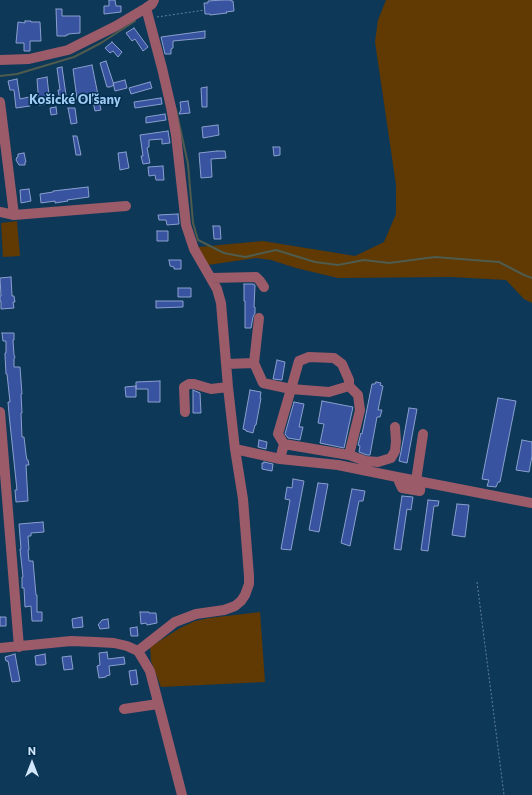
<!DOCTYPE html>
<meta charset="utf-8">
<style>
body{margin:0}
#map{position:relative;width:532px;height:795px;overflow:hidden;background:#0e3858;font-family:Commissioner,sans-serif}
canvas{display:block}
.north{position:absolute;left:12px;top:743px;width:40px;height:40px;-webkit-text-stroke:3px #022d4d;paint-order:stroke;rotate:0deg;font-size:11px;font-weight:700;line-height:16px;text-align:center;color:#d0e6fa}
.north::after{content:'';display:block;margin:auto;width:14px;height:18px;background:#d0e6fa;clip-path:polygon(50% 0,100% 100%,50% 72%,0 100%)}
</style>
<div id="map">
<canvas width="532" height="795"></canvas>
<div class="north">N</div>
</div>
<script>
const ctx = document.querySelector('canvas').getContext('2d');
ctx.lineJoin = 'round';
function paint(path, color) { ctx.fillStyle = color; ctx.fill(path, 'evenodd'); }
const poly = rows => new Path2D(rows.map(r => 'M' + r).join(''));
function strokePath(path, color, width, dash) { ctx.strokeStyle = color; ctx.lineWidth = width; ctx.lineCap = dash ? 'butt' : 'round'; ctx.setLineDash(dash || []); ctx.stroke(path); }
function drawText(font, color, halo, rows, align = 'center') {
  ctx.font = font + ' Commissioner,sans-serif'; ctx.lineWidth = 3; ctx.setLineDash([]); ctx.textBaseline = 'middle'; ctx.strokeStyle = halo; ctx.fillStyle = color; for (const [text, x, y, turn = 0] of rows) {
    ctx.save(); ctx.translate(x, y); ctx.rotate((+turn || 0) * Math.PI / 180); ctx.textAlign = isNaN(turn) ? turn : align; if (halo) ctx.strokeText(text, 0, 0); ctx.fillText(text, 0, 0); ctx.restore();
  }
}
const green = poly([
 [386,0,532,0,532,303,524,299,506,280,451,277,338,278,296,268,271,260,256,258,208,265,198,247,263,241,355,256,384,242,396,214,396,185,375,42,378,20],
 [17,221,20,256,3,257,1,223],
 [260,612,265,682,161,687,151,661,150,647,180,628,195,621,209,618]
]);
const stream = poly([
 [0,76,17,74,74,57,101,43,135,21],
 [176,109,188,164,193,223,198,240,224,253,245,257,276,250,315,262,338,265,364,260,389,263,435,257,499,262,524,275,532,278]
]);
const building = poly([
 [109,0,115,0,116,6,121,6,121,12,104,14,104,6,109,6,109,0],
 [222,0,231,0,231,1,233,1,234,11,226,12,227,13,210,15,210,14,205,14,204,3,208,3,208,1,222,0],
 [56,9,62,9,62,16,80,16,80,33,68,34,68,35,66,35,66,36,57,36,56,9],
 [25,21,31,21,31,22,40,22,41,41,30,41,30,51,24,51,24,43,16,43,18,22,25,23,25,21],
 [134,28,148,47,143,51,135,39,132,41,126,33,134,28],
 [205,31,205,38,173,41,173,48,171,49,171,54,165,54,161,37,205,31],
 [112,42,122,52,118,57,113,51,110,53,105,48,112,42],
 [106,61,114,85,110,87,107,87,100,63,106,61],
 [92,65,101,110,95,111,92,97,77,99,73,69,92,65],
 [62,67,66,95,59,96,58,90,60,90,57,68,62,67],
 [47,77,50,104,39,105,37,79,47,77],
 [17,79,20,99,29,97,30,106,16,108,14,90,10,90,8,81,17,79],
 [125,80,127,88,115,91,113,83,125,80],
 [150,82,152,88,131,94,129,88,150,82],
 [207,87,207,107,202,107,201,88,207,87],
 [161,98,162,104,135,108,134,102,161,98],
 [188,101,190,113,179,114,181,110,180,102,188,101],
 [56,107,57,114,51,115,50,108,56,107],
 [68,108,75,108,77,123,71,124,68,108],
 [165,114,166,120,146,123,146,117,165,114],
 [218,125,219,135,203,138,202,127,218,125],
 [168,131,170,143,162,144,162,139,149,140,149,147,147,148,150,163,143,164,141,156,143,156,140,135,168,131],
 [73,136,77,136,81,155,76,155,73,136],
 [273,147,280,147,280,155,274,156,273,147],
 [217,151,225,151,226,158,211,159,212,177,201,178,199,153,217,151],
 [126,152,129,168,120,170,118,153,126,152],
 [24,153,26,162,25,162,25,165,19,165,16,160,17,157,18,157,18,154,24,153],
 [163,166,164,180,156,180,155,175,149,176,148,167,163,166],
 [88,187,89,197,67,200,68,201,55,203,55,201,41,203,40,194,53,192,53,191,88,187],
 [29,189,31,201,21,203,20,190,29,189],
 [178,214,179,224,167,225,166,220,159,220,158,215,178,214],
 [213,226,220,226,221,239,214,239,213,226],
 [157,231,168,231,168,241,157,241,157,231],
 [169,260,181,260,181,269,174,269,174,267,170,266,169,260],
 [11,277,12,296,14,296,15,302,13,302,14,308,1,309,1,301,0,301,0,296,1,296,0,278,11,277],
 [244,284,253,284,255,285,254,307,255,307,255,313,253,317,251,328,245,328,245,301,244,301,244,284],
 [178,288,191,288,191,297,178,297,178,288],
 [156,301,183,301,183,307,156,308,156,301],
 [2,333,14,333,14,340,13,340,14,355,15,357,14,359,14,367,20,367,22,394,21,394,22,413,21,413,22,437,24,437,26,454,27,460,28,460,29,465,26,465,28,501,16,502,15,490,17,490,9,414,8,402,10,402,7,374,6,374,5,355,5,353,6,353,6,341,3,341,2,333],
 [277,360,285,362,282,380,273,379,277,360],
 [160,381,160,402,148,402,148,389,136,389,136,382,160,381],
 [376,382,381,383,380,385,383,386,378,410,382,410,380,417,377,417,370,455,367,455,359,452,360,446,358,445,361,433,362,434,372,384,375,384,376,382],
 [136,386,136,397,126,397,125,387,136,386],
 [193,390,200,393,201,413,193,413,193,390],
 [250,390,261,392,260,398,261,398,256,425,255,425,253,433,246,431,246,430,243,429,250,390],
 [498,398,516,401,500,482,498,482,496,487,487,486,489,480,482,479,498,398],
 [322,401,353,407,344,448,320,443,324,424,318,423,322,401],
 [294,402,304,404,299,427,303,427,300,440,288,438,285,434,294,402],
 [409,408,417,409,407,463,399,461,401,452,409,408],
 [259,440,267,442,266,449,258,447,259,440],
 [522,440,532,442,532,456,529,472,516,470,522,440],
 [264,462,273,464,272,471,262,469,262,463,264,463,264,462],
 [293,479,304,481,291,550,281,549,290,500,285,499,287,487,292,488,293,479],
 [318,483,328,484,319,532,309,530,318,483],
 [352,489,365,491,363,501,359,501,350,546,341,543,352,489],
 [402,496,413,497,411,510,407,509,401,550,394,549,402,496],
 [428,500,439,501,438,506,434,506,428,551,421,550,428,500],
 [457,504,469,505,465,537,452,535,457,504],
 [43,522,44,532,31,533,31,536,28,536,29,550,28,550,29,561,33,561,36,595,37,595,37,612,42,612,42,621,32,621,31,606,25,607,24,588,22,588,22,577,23,577,20,549,21,549,19,524,43,522],
 [140,612,149,612,149,613,156,613,157,623,147,625,146,623,141,624,140,612],
 [0,617,6,617,6,626,0,626,0,617],
 [82,617,83,627,73,628,72,619,82,617],
 [108,619,109,628,100,629,99,626,98,625,102,620,108,619],
 [137,627,138,636,131,636,130,628,137,627],
 [107,652,108,659,124,657,125,664,109,666,110,675,106,676,106,677,99,678,97,666,100,665,99,653,107,652],
 [15,654,20,681,12,682,8,661,6,661,5,657,15,654],
 [45,654,46,664,43,665,36,665,35,656,45,654],
 [71,656,73,669,64,670,62,657,71,656],
 [136,670,138,684,131,685,129,671,136,670]
]);
const path = poly([
 [157,17,205,10],
 [477,582,504,795]
]);
const minor = poly([
 [0,60,29,59,68,50,116,26,146,8,152,4,154,0],
 [0,102,14,215],
 [0,212,14,215,126,206],
 [211,278,256,277,260,281,264,287],
 [259,318,254,363,263,383,291,389,329,392,349,386,349,380,342,364,334,358,309,357,299,361,291,389,278,434,284,444,280,459],
 [227,364,254,363],
 [0,412,19,647],
 [185,412,184,387,189,384,194,384,211,389,228,387],
 [284,444,349,455,360,410,358,395,349,386],
 [235,449,280,459,338,465,397,477,532,503],
 [349,455,366,461,378,462,391,458,395,451,396,441,395,427],
 [397,477,402,488,420,491,421,482],
 [416,481,423,434],
 [0,648,71,641,96,642,114,643,127,646,138,651,150,671,182,795],
 [138,651,175,622,196,614,224,610,235,606,241,601,245,595,249,584,249,576,243,499,235,449,228,387,221,303,217,289,194,249,186,225,176,135,171,107,162,68,146,8],
 [124,709,158,704]
]);
const quarterNames = [
 ["Košické Oľšany",75,100]
];
paint(green, '#603903');
strokePath(stream, '#4e5b4d', 2);
paint(building, '#3854a1');
strokePath(building, '#8a9fcd', 1);
strokePath(path, '#5f809b', 1, [2, 2]);
strokePath(minor, '#9b5b69', 10);
drawText('bold 13px', '#9fcaf2', '#022d4d', quarterNames);
</script>
